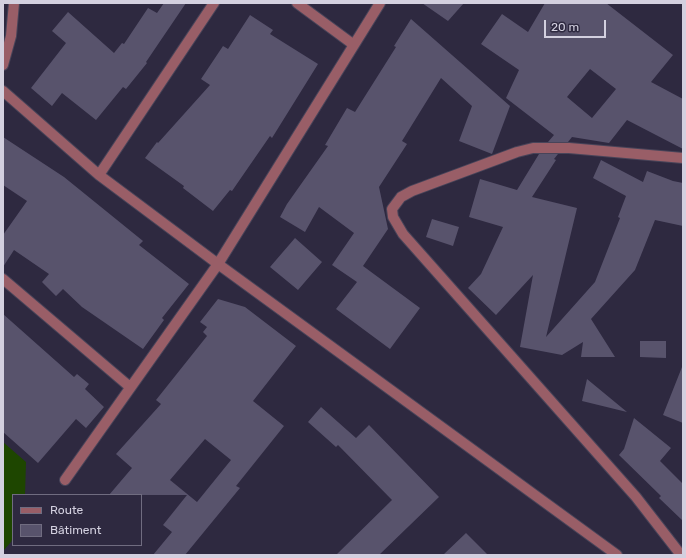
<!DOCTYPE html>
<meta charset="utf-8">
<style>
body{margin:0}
#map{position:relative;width:686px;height:558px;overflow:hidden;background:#2e2940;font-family:Rubik,sans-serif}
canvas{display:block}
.frame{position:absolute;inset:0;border:4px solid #d3d0df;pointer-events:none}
.legend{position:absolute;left:12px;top:494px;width:130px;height:52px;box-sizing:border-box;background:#2e2940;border:1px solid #706c80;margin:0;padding:5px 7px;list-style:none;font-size:12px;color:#d3d0df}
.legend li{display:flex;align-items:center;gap:8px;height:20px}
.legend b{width:20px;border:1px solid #706c80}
.scale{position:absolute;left:544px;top:20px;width:62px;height:18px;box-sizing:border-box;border:2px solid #d3d0df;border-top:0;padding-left:5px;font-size:12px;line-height:14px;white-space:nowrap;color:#d3d0df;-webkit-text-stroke:3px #2e2940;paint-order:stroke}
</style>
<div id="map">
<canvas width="686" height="558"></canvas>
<div class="frame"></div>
<ul class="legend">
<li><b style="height:5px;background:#995e67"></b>Route</li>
<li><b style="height:11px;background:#58536c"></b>Bâtiment</li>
</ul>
<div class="scale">20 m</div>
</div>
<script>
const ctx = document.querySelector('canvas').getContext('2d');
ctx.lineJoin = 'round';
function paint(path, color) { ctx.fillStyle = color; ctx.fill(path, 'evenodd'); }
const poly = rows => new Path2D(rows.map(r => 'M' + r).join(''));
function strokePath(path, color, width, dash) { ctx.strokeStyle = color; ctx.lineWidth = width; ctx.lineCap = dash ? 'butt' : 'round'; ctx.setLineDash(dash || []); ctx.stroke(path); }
const green = poly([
 [3,442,26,462,25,495,13,495,13,537,11,542,3,551]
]);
const building = poly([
 [164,3,186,3,146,62,147,63,126,89,123,87,96,120,62,93,52,106,31,88,66,43,52,31,68,12,114,53,122,43,124,44,148,8,157,13],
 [422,3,464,3,448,21],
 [545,3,606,3,673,55,651,82,683,99,683,149,627,120,609,143,572,137,568,142,548,142,554,135,506,98,519,70,481,44,502,14,528,32],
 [590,69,616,89,592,118,567,97],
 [250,15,273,30,270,34,318,64,272,138,270,136,232,191,230,190,213,211,183,188,184,186,145,158,157,142,158,143,210,85,201,79,223,46,228,49],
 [411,19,510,106,492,154,459,141,472,106,441,78,402,141,407,144,379,187,388,229,363,266,420,308,390,349,336,309,357,282,332,265,354,233,319,207,305,232,280,217,287,204,328,146,325,145,347,108,355,112,396,47,394,46],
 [3,137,64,177,143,241,139,245,189,284,162,318,164,320,143,349,82,307,63,289,56,296,42,282,49,274,14,250,3,267,3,235,27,201,3,185],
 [539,154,558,154,554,159,556,160,532,197,577,208,546,337,595,282,620,218,618,217,626,196,593,178,601,160,643,182,647,171,673,181,683,183,683,226,655,220,635,270,591,319,615,357,581,357,583,342,562,355,520,347,533,275,496,315,468,288,481,274,503,227,469,217,480,179,517,190],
 [432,219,459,227,453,246,426,237],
 [295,238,322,262,298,290,270,267],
 [218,299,245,307,296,346,253,401,284,426,236,486,240,488,185,555,153,555,172,532,163,525,187,495,109,495,132,468,116,454,161,404,156,400,207,336,203,332,207,327,200,322],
 [205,439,231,460,197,502,170,480],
 [3,314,74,377,77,374,89,384,85,389,104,407,86,428,76,419,38,463,3,432],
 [640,341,666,341,666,358,640,357],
 [682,367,683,368,683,423,663,415],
 [587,379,627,412,582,401],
 [321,407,356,438,369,425,439,497,379,555,336,555,392,500,338,445,336,447,308,422],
 [634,418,671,448,660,461,683,484,683,521,659,498,661,496,619,455,624,449],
 [466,533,488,555,443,555]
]);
const minor = poly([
 [297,3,354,45],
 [3,65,11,36,14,3],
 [3,91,99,175,218,264,617,555],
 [99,175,214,3],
 [3,279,130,387],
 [65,480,218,264,380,3],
 [681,555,636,497,403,234,393,217,392,209,401,197,412,191,517,152,533,148,569,148,683,158]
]);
paint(green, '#1e4600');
paint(building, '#58536c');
strokePath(minor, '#484459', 12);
strokePath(minor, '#995e67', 10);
</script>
